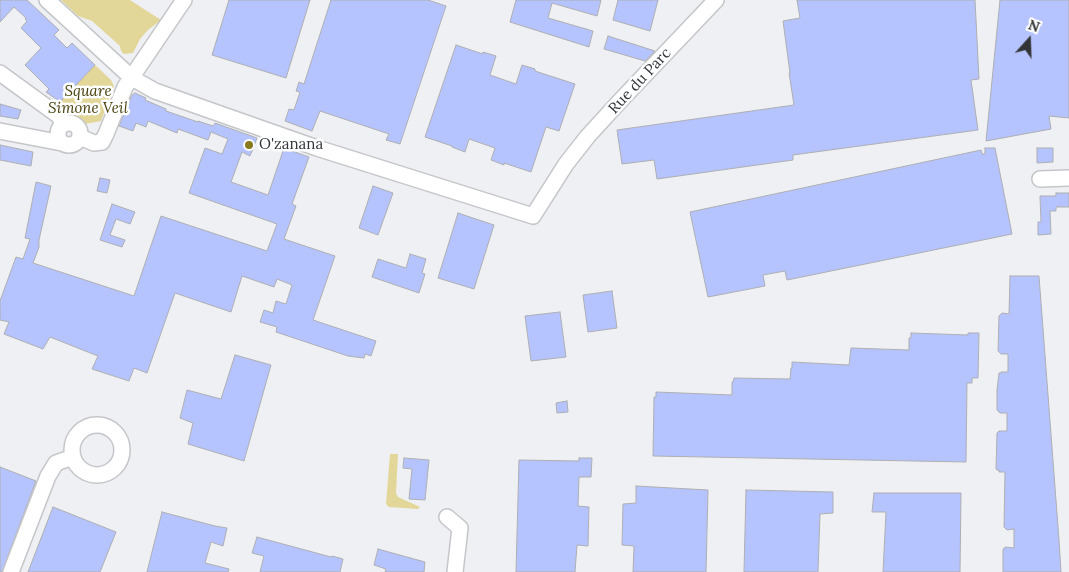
<!DOCTYPE html>
<style>
body{margin:0}
#map{position:relative;width:1069px;height:572px;overflow:hidden;background:#eff0f3;font-family:Lora,serif}
canvas{display:block}
.north{position:absolute;left:1004px;top:15px;width:50px;height:50px;-webkit-text-stroke:4px #fdfeff;paint-order:stroke;rotate:20deg;font-size:14px;font-weight:700;line-height:20px;text-align:center;color:#333435}
.north::after{content:'';display:block;margin:auto;width:18px;height:22px;background:#333435;clip-path:polygon(50% 0,100% 100%,50% 72%,0 100%)}
</style>
<div id="map">
<canvas width="1069" height="572"></canvas>
<div class="north">N</div>
</div>
<script>
const ctx = document.querySelector('canvas').getContext('2d');
ctx.lineJoin = 'round';
function paint(path, color) { ctx.fillStyle = color; ctx.fill(path, 'evenodd'); }
const poly = rows => new Path2D(rows.map(r => 'M' + r).join(''));
function strokePath(path, color, width, dash) { ctx.strokeStyle = color; ctx.lineWidth = width; ctx.lineCap = dash ? 'butt' : 'round'; ctx.setLineDash(dash || []); ctx.stroke(path); }
function drawText(font, color, halo, rows, align = 'center') {
  ctx.font = font + ' Lora,serif'; ctx.lineWidth = 5; ctx.setLineDash([]); ctx.textBaseline = 'middle'; ctx.strokeStyle = halo; ctx.fillStyle = color; for (const [text, x, y, turn = 0] of rows) {
    ctx.save(); ctx.translate(x, y); ctx.rotate((+turn || 0) * Math.PI / 180); ctx.textAlign = isNaN(turn) ? turn : align; if (halo) ctx.strokeText(text, 0, 0); ctx.fillText(text, 0, 0); ctx.restore();
  }
}
const green = poly([
 [61,0,130,0,161,20,148,30,140,39,133,53,124,54,121,51,120,46,92,21,78,16],
 [95,65,111,80,114,86,101,121,85,124,58,104],
 [390,454,398,454,396,493,398,497,420,507,418,509,389,507,386,504]
]);
const building = poly([
 [0,0,27,0,59,30,54,35,67,48,72,43,95,65,60,102,46,92,49,89,25,65,41,48,21,28,27,21,25,19,26,18,14,7,0,22,0,0],
 [229,0,310,0,286,78,212,55,229,0],
 [331,0,428,0,446,6,400,144,386,140,389,134,320,111,312,131,285,121,289,109,294,110,300,92,296,91,299,82,304,84,331,0],
 [516,0,601,0,597,16,552,3,548,18,593,31,589,47,510,22,516,0],
 [618,0,658,0,650,31,613,20,618,0],
 [797,0,975,0,979,79,971,80,978,130,793,155,793,160,657,179,654,160,622,164,617,130,794,105,789,73,790,73,783,21,800,18,797,0],
 [1000,0,1069,0,1069,118,1049,116,1051,129,986,141,1000,0],
 [608,36,655,51,645,61,604,49,608,36],
 [456,45,483,54,483,52,496,56,490,75,516,84,522,65,535,69,535,71,575,84,559,131,546,127,531,172,504,163,504,165,491,160,495,148,469,139,465,152,452,147,452,146,425,137,456,45],
 [135,93,146,98,145,100,166,109,166,111,198,122,198,121,213,126,215,123,257,138,250,156,242,152,231,182,268,195,284,148,309,157,292,204,296,206,284,239,335,256,313,320,376,341,371,356,365,354,364,358,348,356,276,332,277,327,260,322,264,310,273,313,276,301,286,304,292,285,277,279,274,287,242,276,231,312,175,293,147,373,134,368,129,381,92,369,98,356,50,337,43,349,4,334,9,322,0,320,0,301,16,257,23,259,30,239,25,238,36,182,51,186,39,240,39,247,33,263,134,296,161,216,267,251,277,224,189,193,205,148,222,154,228,139,211,132,208,140,178,129,177,133,148,121,146,127,136,123,133,131,119,126,132,95,135,93],
 [0,104,21,110,18,119,0,116,0,104],
 [0,145,33,152,31,166,0,160,0,145],
 [985,148,995,148,1012,234,787,280,785,271,763,275,765,286,708,297,690,212,981,150,982,154,985,154,985,148],
 [1037,148,1053,148,1053,162,1037,163,1037,148],
 [100,178,110,180,107,193,97,191,100,178],
 [373,186,393,193,378,235,359,228,373,186],
 [1056,193,1069,193,1069,207,1056,207,1056,211,1050,211,1051,234,1038,235,1038,222,1041,222,1040,196,1056,196,1056,193],
 [112,204,135,212,130,224,116,219,110,235,125,240,122,247,100,240,112,204],
 [458,213,494,225,474,289,438,278,458,213],
 [410,254,426,259,422,273,425,274,419,293,372,277,378,259,406,268,410,254],
 [1010,276,1039,276,1059,540,1061,572,1003,572,1003,550,1004,548,1006,547,1014,548,1014,529,1007,530,1004,527,1005,472,999,472,999,470,997,470,996,469,997,433,999,431,1007,431,1007,413,1000,413,997,410,997,390,999,373,1001,373,1001,372,1008,372,1008,354,1001,354,998,351,999,316,1002,313,1009,314,1010,276],
 [612,291,617,328,588,332,583,295,612,291],
 [560,312,566,357,531,361,525,316,560,312],
 [911,333,968,335,968,333,979,333,978,378,972,378,972,383,967,383,966,462,653,456,654,397,656,397,656,392,732,395,732,382,733,382,734,378,790,379,791,368,792,368,792,362,849,365,851,348,909,350,909,338,911,338,911,333],
 [235,355,271,365,244,461,188,444,193,423,180,418,187,390,221,399,235,355],
 [567,401,568,412,557,413,556,403,567,401],
 [404,458,429,460,425,500,409,499,412,469,403,468,404,458],
 [579,458,592,458,591,477,579,477,578,506,589,507,588,546,577,545,575,572,516,572,519,460,579,461,579,458],
 [0,467,36,481,2,572,0,572,0,467],
 [636,486,708,490,706,572,633,572,634,546,622,545,623,504,636,503,636,486],
 [746,490,833,492,833,513,820,514,818,572,744,572,746,490],
 [874,493,961,493,960,572,883,572,886,512,872,512,874,493],
 [53,507,116,532,100,572,28,572,53,507],
 [162,512,215,526,227,528,223,546,211,542,205,563,229,569,228,572,147,572,162,512],
 [257,537,331,557,332,556,343,559,340,572,260,572,264,556,252,553,257,537],
 [378,549,425,562,424,572,385,572,386,569,374,565,378,549]
]);
const minor = poly([
 [47,0,132,78,155,91,317,148,533,216,566,164,588,136,620,101,716,0],
 [0,73,59,116,63,124],
 '58 134a11 11 0 1 1 22 0a11 11 0 1 1-22 0Z',
 [0,131,62,143],
 [80,137,94,143,102,142,106,134,125,87,184,0],
 [1040,179,1069,178],
 '72 450a25 25 0 1 1 50 0a25 25 0 1 1-50 0Z',
 [447,517,460,528,455,572],
 [11,572,48,476,56,463,73,457]
]);
const markers = [
 [249,145,5,"#88791e"]
];
const streetNames = [
 ["Rue du Parc",640,81,-47]
];
const parkNames = [
 ["Square",88,92],
 ["Simone Veil",88,109]
];
const poiNames = [
 ["O'zanana",259,145]
];
paint(green, '#e2d799');
paint(building, '#b5c3fe');
strokePath(building, '#aeafb2', 1);
strokePath(minor, '#c5c6c9', 18);
strokePath(minor, '#fff', 15);
for (const [x, y, r, color] of markers) { const dot = new Path2D(); dot.arc(x, y, r, 0, 2 * Math.PI); ctx.fillStyle = color; ctx.fill(dot); strokePath(dot, '#fdfeff', 2); }
drawText('15px', '#333435', '#fdfeff', streetNames);
drawText('italic 15px', '#4a420e', '#fdfeff', parkNames);
drawText('15px', '#333435', '#fdfeff', poiNames, 'left');
</script>
